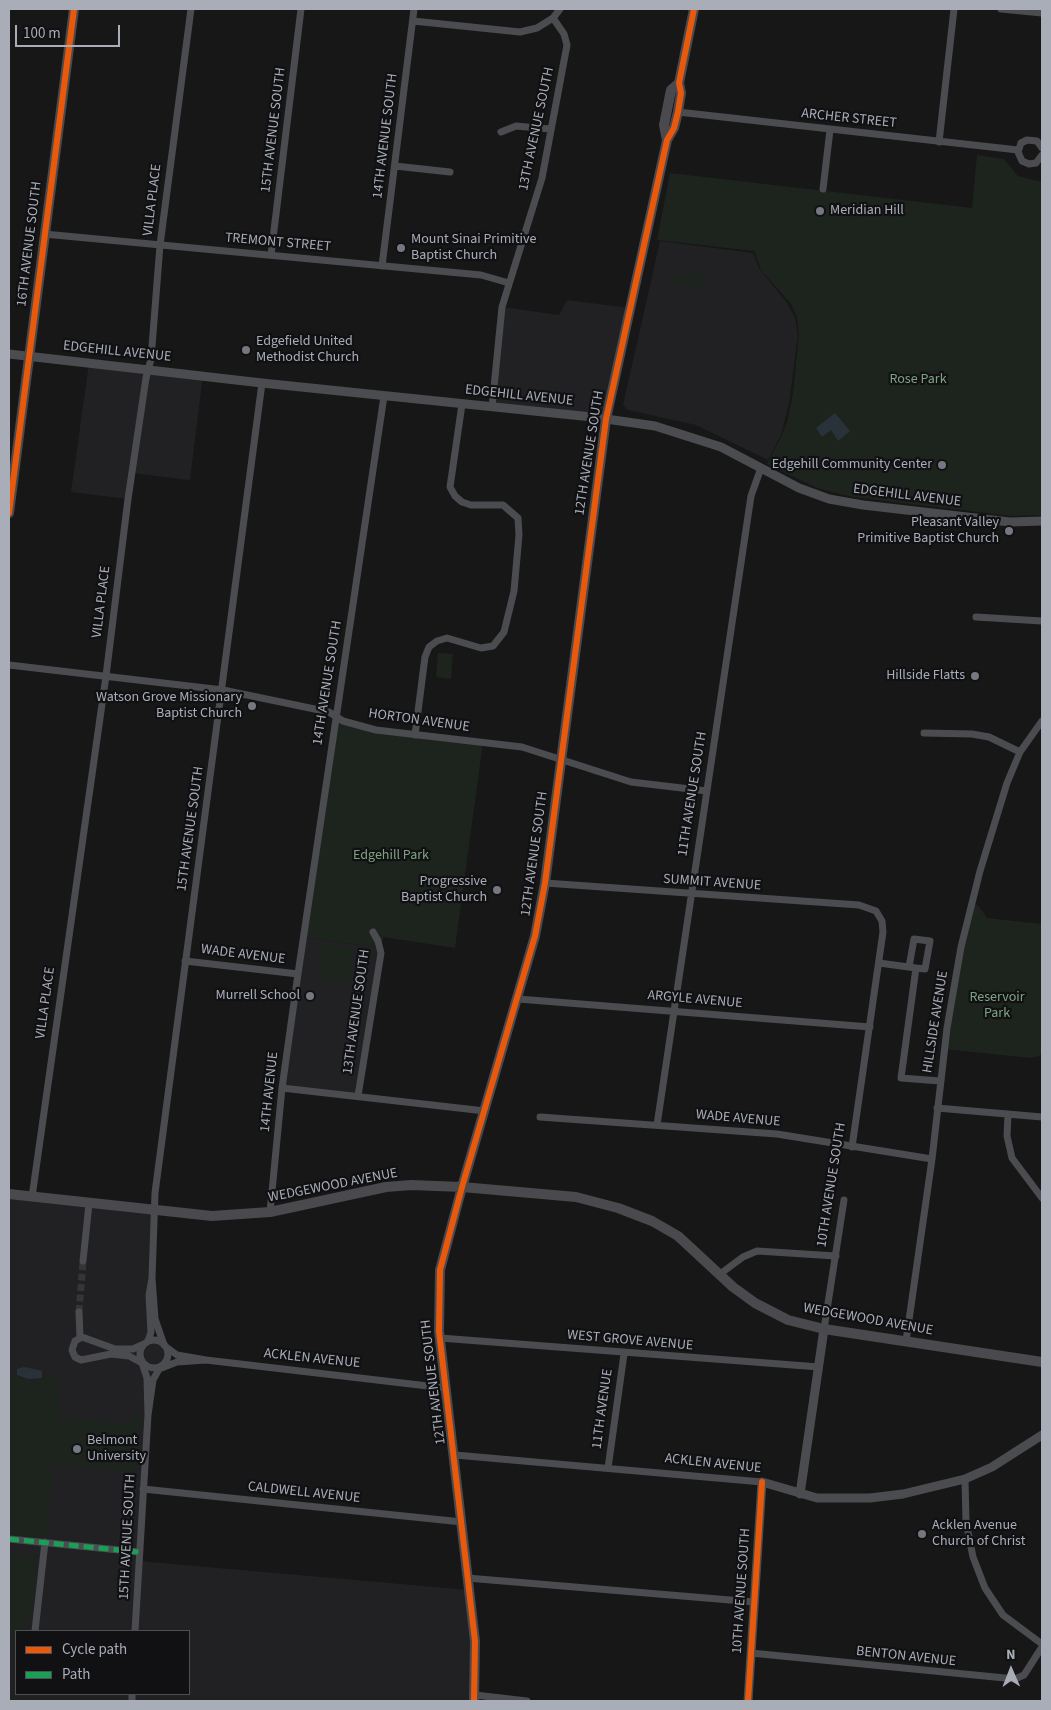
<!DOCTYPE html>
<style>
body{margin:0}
#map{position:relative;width:1051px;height:1710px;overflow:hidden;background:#171717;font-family:"Source Sans 3",sans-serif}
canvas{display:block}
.frame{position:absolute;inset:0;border:10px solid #a8adb8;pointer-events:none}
.legend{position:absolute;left:15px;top:1630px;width:175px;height:65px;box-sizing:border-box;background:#111113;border:1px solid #4d4f55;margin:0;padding:6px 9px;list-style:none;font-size:15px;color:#a8adb8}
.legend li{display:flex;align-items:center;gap:10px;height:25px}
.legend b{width:25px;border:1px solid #4d4f55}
.north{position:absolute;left:986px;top:1645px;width:50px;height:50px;-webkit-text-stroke:4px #111113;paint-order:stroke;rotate:359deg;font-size:14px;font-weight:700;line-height:20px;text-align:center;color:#a8adb8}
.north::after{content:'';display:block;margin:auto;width:18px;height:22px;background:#a8adb8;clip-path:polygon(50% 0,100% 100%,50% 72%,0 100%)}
.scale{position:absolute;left:15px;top:25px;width:105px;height:22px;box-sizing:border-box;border:2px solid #a8adb8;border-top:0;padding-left:6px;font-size:15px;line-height:18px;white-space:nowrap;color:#a8adb8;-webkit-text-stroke:4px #111113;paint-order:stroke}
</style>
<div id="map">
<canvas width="1051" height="1710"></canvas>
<div class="frame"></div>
<ul class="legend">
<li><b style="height:6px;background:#e8590c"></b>Cycle path</li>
<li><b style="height:6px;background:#1a9f57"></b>Path</li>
</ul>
<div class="north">N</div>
<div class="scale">100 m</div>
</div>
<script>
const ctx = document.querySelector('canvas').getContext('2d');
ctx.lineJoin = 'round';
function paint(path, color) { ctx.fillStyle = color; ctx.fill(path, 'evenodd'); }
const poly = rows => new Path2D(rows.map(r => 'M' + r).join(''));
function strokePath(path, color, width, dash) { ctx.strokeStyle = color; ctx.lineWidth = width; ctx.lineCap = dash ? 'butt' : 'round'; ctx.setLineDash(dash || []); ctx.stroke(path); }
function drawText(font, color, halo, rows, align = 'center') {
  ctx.font = font + ' "Source Sans 3",sans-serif'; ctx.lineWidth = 4.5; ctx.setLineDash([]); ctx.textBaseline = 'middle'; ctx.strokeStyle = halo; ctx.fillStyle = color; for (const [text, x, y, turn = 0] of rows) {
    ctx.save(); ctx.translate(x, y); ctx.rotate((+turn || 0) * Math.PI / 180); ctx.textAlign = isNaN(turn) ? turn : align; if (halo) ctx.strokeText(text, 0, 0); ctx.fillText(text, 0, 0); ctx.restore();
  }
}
const built = poly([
 [660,241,753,253,759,268,787,303,795,317,798,335,789,404,781,435,768,460,696,425,628,410,623,405],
 [567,300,630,308,606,419,492,407,502,307,559,315],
 [89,363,203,375,190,480,132,473,128,499,71,492],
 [303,937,381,948,358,1096,282,1088],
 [9,1194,153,1211,154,1340,159,1341,168,1352,168,1356,163,1366,152,1369,139,1561,469,1590,474,1701,9,1701],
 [16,1631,189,1631,189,1694,16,1694]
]);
const green = poly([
 [977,155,1004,159,1018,176,1042,182,1042,515,1011,516,853,497,817,488,767,464,782,435,788,419,793,393,799,335,797,317,791,304,761,270,754,251,657,240,670,173,972,208],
 [703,273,702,289,666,281,667,276],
 [438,653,453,654,451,679,436,677],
 [336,716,376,730,483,742,455,948,383,937,381,948,303,937],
 [972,904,978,905,987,918,1042,924,1042,1053,1039,1056,1031,1058,944,1049],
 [323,944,353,949,348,984,318,980],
 [9,1371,19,1378,30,1381,53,1374,60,1392,58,1417,128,1424,134,1420,135,1414,141,1415,136,1473,53,1465,46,1538,9,1535],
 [9,1553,37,1556,32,1609,29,1609,26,1631,16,1631,16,1640,9,1639]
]);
const water = poly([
 [835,413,850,431,838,441,831,430,822,437,816,428],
 [24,1367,39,1370,42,1371,42,1378,29,1379,17,1375,17,1369]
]);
const minorTunnel = poly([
 [79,1312,83,1261]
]);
const minor = poly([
 [1001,9,1042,13],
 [413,21,520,32,537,28,553,18],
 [678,112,1018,150],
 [501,132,516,126,550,129],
 [939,142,954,9],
 [1042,148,1037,141,1027,140,1021,143,1018,152,1022,161,1029,164,1036,163,1042,155],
 [395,166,450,172],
 [823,189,830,130],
 [44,234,481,275,509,283],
 [271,255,301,9],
 [382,266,414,9],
 [492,407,502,307,542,178,558,93,567,45,564,34,553,18,560,9],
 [976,617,1042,621],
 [9,665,223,690,329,712,343,721,376,730,522,747,631,782,707,791],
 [924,733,972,734,989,737,1020,752],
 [415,735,425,657,429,647,437,641,447,638,481,648,493,646,504,632,514,591,519,535,518,518,503,505,471,505,462,502,455,496,450,487,462,404],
 [545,883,859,905,876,911,882,921,883,932,852,1147],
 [185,961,298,974],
 [879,963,916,968,901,1078,940,1081],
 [909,967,914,939,930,941,925,969,916,968],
 [518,999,870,1027],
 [282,1088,485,1111],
 [358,1096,381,953,378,941,373,932],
 [937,1108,1042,1117],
 [1008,1114,1007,1136,1012,1158,1042,1198],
 [540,1117,777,1134,932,1159],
 [657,1125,751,496,761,468],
 [32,1197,106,676,128,499,146,378,151,359,160,245,191,9],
 [270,1212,282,1088,298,974,384,396],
 [83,1261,89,1204],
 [720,1274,743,1257,757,1251,836,1256],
 [152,1278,155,1193,262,383],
 [79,1312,80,1338],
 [824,1329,844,1200],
 [440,1338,819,1367],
 '140 1354a14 14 0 1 1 28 0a14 14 0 1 1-28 0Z',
 [148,1341,151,1332,149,1295,152,1278,155,1319,164,1345],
 [906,1341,932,1159,947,1028,961,947,980,871,1007,783,1020,752,1042,721],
 [144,1344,133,1349,115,1349,82,1337,75,1341,72,1350,75,1357,81,1360,111,1354,129,1356,142,1363,147,1378,148,1415,153,1380,159,1369,177,1362,206,1360,177,1355,166,1347],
 [206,1360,445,1388],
 [455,1455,762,1482],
 [608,1468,624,1354],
 [965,1479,966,1522,973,1557,985,1588,1003,1615,1042,1644],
 [143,1489,462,1522],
 [9,1539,139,1552],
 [467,1578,754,1602],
 [35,1631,45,1542],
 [135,1631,148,1415],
 [751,1653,1015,1679,1024,1675,1042,1647],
 [475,1695,527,1701],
 [132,1701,132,1694]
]);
const tertiary = poly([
 [9,354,262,383,592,417,655,426,721,447,799,488,829,499,863,505,1010,522,1042,521],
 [800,1494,824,1329],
 [748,1701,762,1482,817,1498,870,1498,903,1494,965,1479,992,1467,1042,1435]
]);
const secondary = poly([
 [667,140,664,125,671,90,679,83],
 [9,513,74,9],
 [9,1194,212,1216,270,1212,386,1187,411,1185,462,1187,576,1197,618,1208,652,1221,678,1236,733,1287,755,1303,788,1320,824,1329,1042,1362],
 [474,1701,475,1641,439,1331,440,1270,462,1187,535,936,545,883,606,419,667,140,674,128,678,112,681,93,679,83,694,9]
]);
const quiet = poly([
 [9,1539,139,1552]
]);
const cycleway = poly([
 [9,513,74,9],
 [474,1701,475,1641,439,1331,440,1270,462,1187,535,936,545,883,606,419,667,140,674,128,678,112,681,93,679,83,694,9],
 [748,1701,762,1482]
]);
const markers = [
 [820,211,5,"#757880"],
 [401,248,5,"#757880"],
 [246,350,5,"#757880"],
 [942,465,5,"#757880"],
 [1009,531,5,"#757880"],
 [975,676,5,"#757880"],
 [252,706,5,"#757880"],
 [497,890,5,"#757880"],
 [310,996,5,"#757880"],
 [77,1449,5,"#757880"],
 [922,1534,5,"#757880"]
];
const streetNames = [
 ["ARCHER STREET",849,119,6],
 ["13TH AVENUE SOUTH",537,129,-78],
 ["15TH AVENUE SOUTH",274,130,-83],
 ["14TH AVENUE SOUTH",386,136,-83],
 ["VILLA PLACE",153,200,-83],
 ["TREMONT STREET",278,243,5],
 ["16TH AVENUE SOUTH",30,244,-83],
 ["EDGEHILL AVENUE",117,352,6],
 ["EDGEHILL AVENUE",519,396,6],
 ["12TH AVENUE SOUTH",590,453,-81],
 ["EDGEHILL AVENUE",907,496,7],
 ["VILLA PLACE",102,602,-83],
 ["14TH AVENUE SOUTH",328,683,-81],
 ["HORTON AVENUE",419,721,8],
 ["11TH AVENUE SOUTH",693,794,-81],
 ["15TH AVENUE SOUTH",191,829,-82],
 ["12TH AVENUE SOUTH",535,854,-82],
 ["SUMMIT AVENUE",712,883,4],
 ["WADE AVENUE",243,955,7],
 ["ARGYLE AVENUE",695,1000,5],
 ["VILLA PLACE",46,1003,-82],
 ["13TH AVENUE SOUTH",357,1012,-82],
 ["HILLSIDE AVENUE",936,1022,-81],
 ["14TH AVENUE",270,1092,-84],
 ["WADE AVENUE",738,1119,5],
 ["10TH AVENUE SOUTH",832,1185,-81],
 ["WEDGEWOOD AVENUE",333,1186,-11],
 ["WEDGEWOOD AVENUE",868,1320,10],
 ["WEST GROVE AVENUE",630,1341,5],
 ["ACKLEN AVENUE",312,1359,6],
 ["12TH AVENUE SOUTH",434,1382,-97],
 ["11TH AVENUE",603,1409,-82],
 ["ACKLEN AVENUE",713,1464,6],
 ["CALDWELL AVENUE",304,1493,6],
 ["15TH AVENUE SOUTH",128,1537,-87],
 ["10TH AVENUE SOUTH",742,1591,-86],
 ["BENTON AVENUE",906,1657,6]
];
const poiNames = [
 ["Meridian Hill",830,211,"left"],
 ["Mount Sinai Primitive",411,240,"left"],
 ["Baptist Church",411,256,"left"],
 ["Edgefield United",256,342,"left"],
 ["Methodist Church",256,358,"left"],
 ["Edgehill Community Center",932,465],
 ["Pleasant Valley",999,523],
 ["Primitive Baptist Church",999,539],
 ["Hillside Flatts",965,676],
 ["Watson Grove Missionary",242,698],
 ["Baptist Church",242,714],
 ["Progressive",487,882],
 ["Baptist Church",487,898],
 ["Murrell School",300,996],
 ["Belmont",87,1441,"left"],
 ["University",87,1457,"left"],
 ["Acklen Avenue",932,1526,"left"],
 ["Church of Christ",932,1542,"left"]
];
const parkNames = [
 ["Rose Park",918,380],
 ["Edgehill Park",391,856],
 ["Reservoir",997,998],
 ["Park",997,1014]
];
paint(built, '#212123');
paint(green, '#1d241e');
paint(water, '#2a3239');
strokePath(minorTunnel, '#343537', 7, [7, 3.5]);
strokePath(minor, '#4b4c50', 7);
strokePath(tertiary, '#4b4c50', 9);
strokePath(secondary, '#4a4a4e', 10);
strokePath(quiet, '#1a9f57', 5, [10, 5]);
strokePath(cycleway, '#e8590c', 6);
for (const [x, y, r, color] of markers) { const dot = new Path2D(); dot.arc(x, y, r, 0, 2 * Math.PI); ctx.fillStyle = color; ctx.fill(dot); strokePath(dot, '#111113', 2); }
drawText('14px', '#a8adb8', '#111113', streetNames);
drawText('14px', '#a8adb8', '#111113', poiNames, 'right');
drawText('14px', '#7fa381', '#111113', parkNames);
</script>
